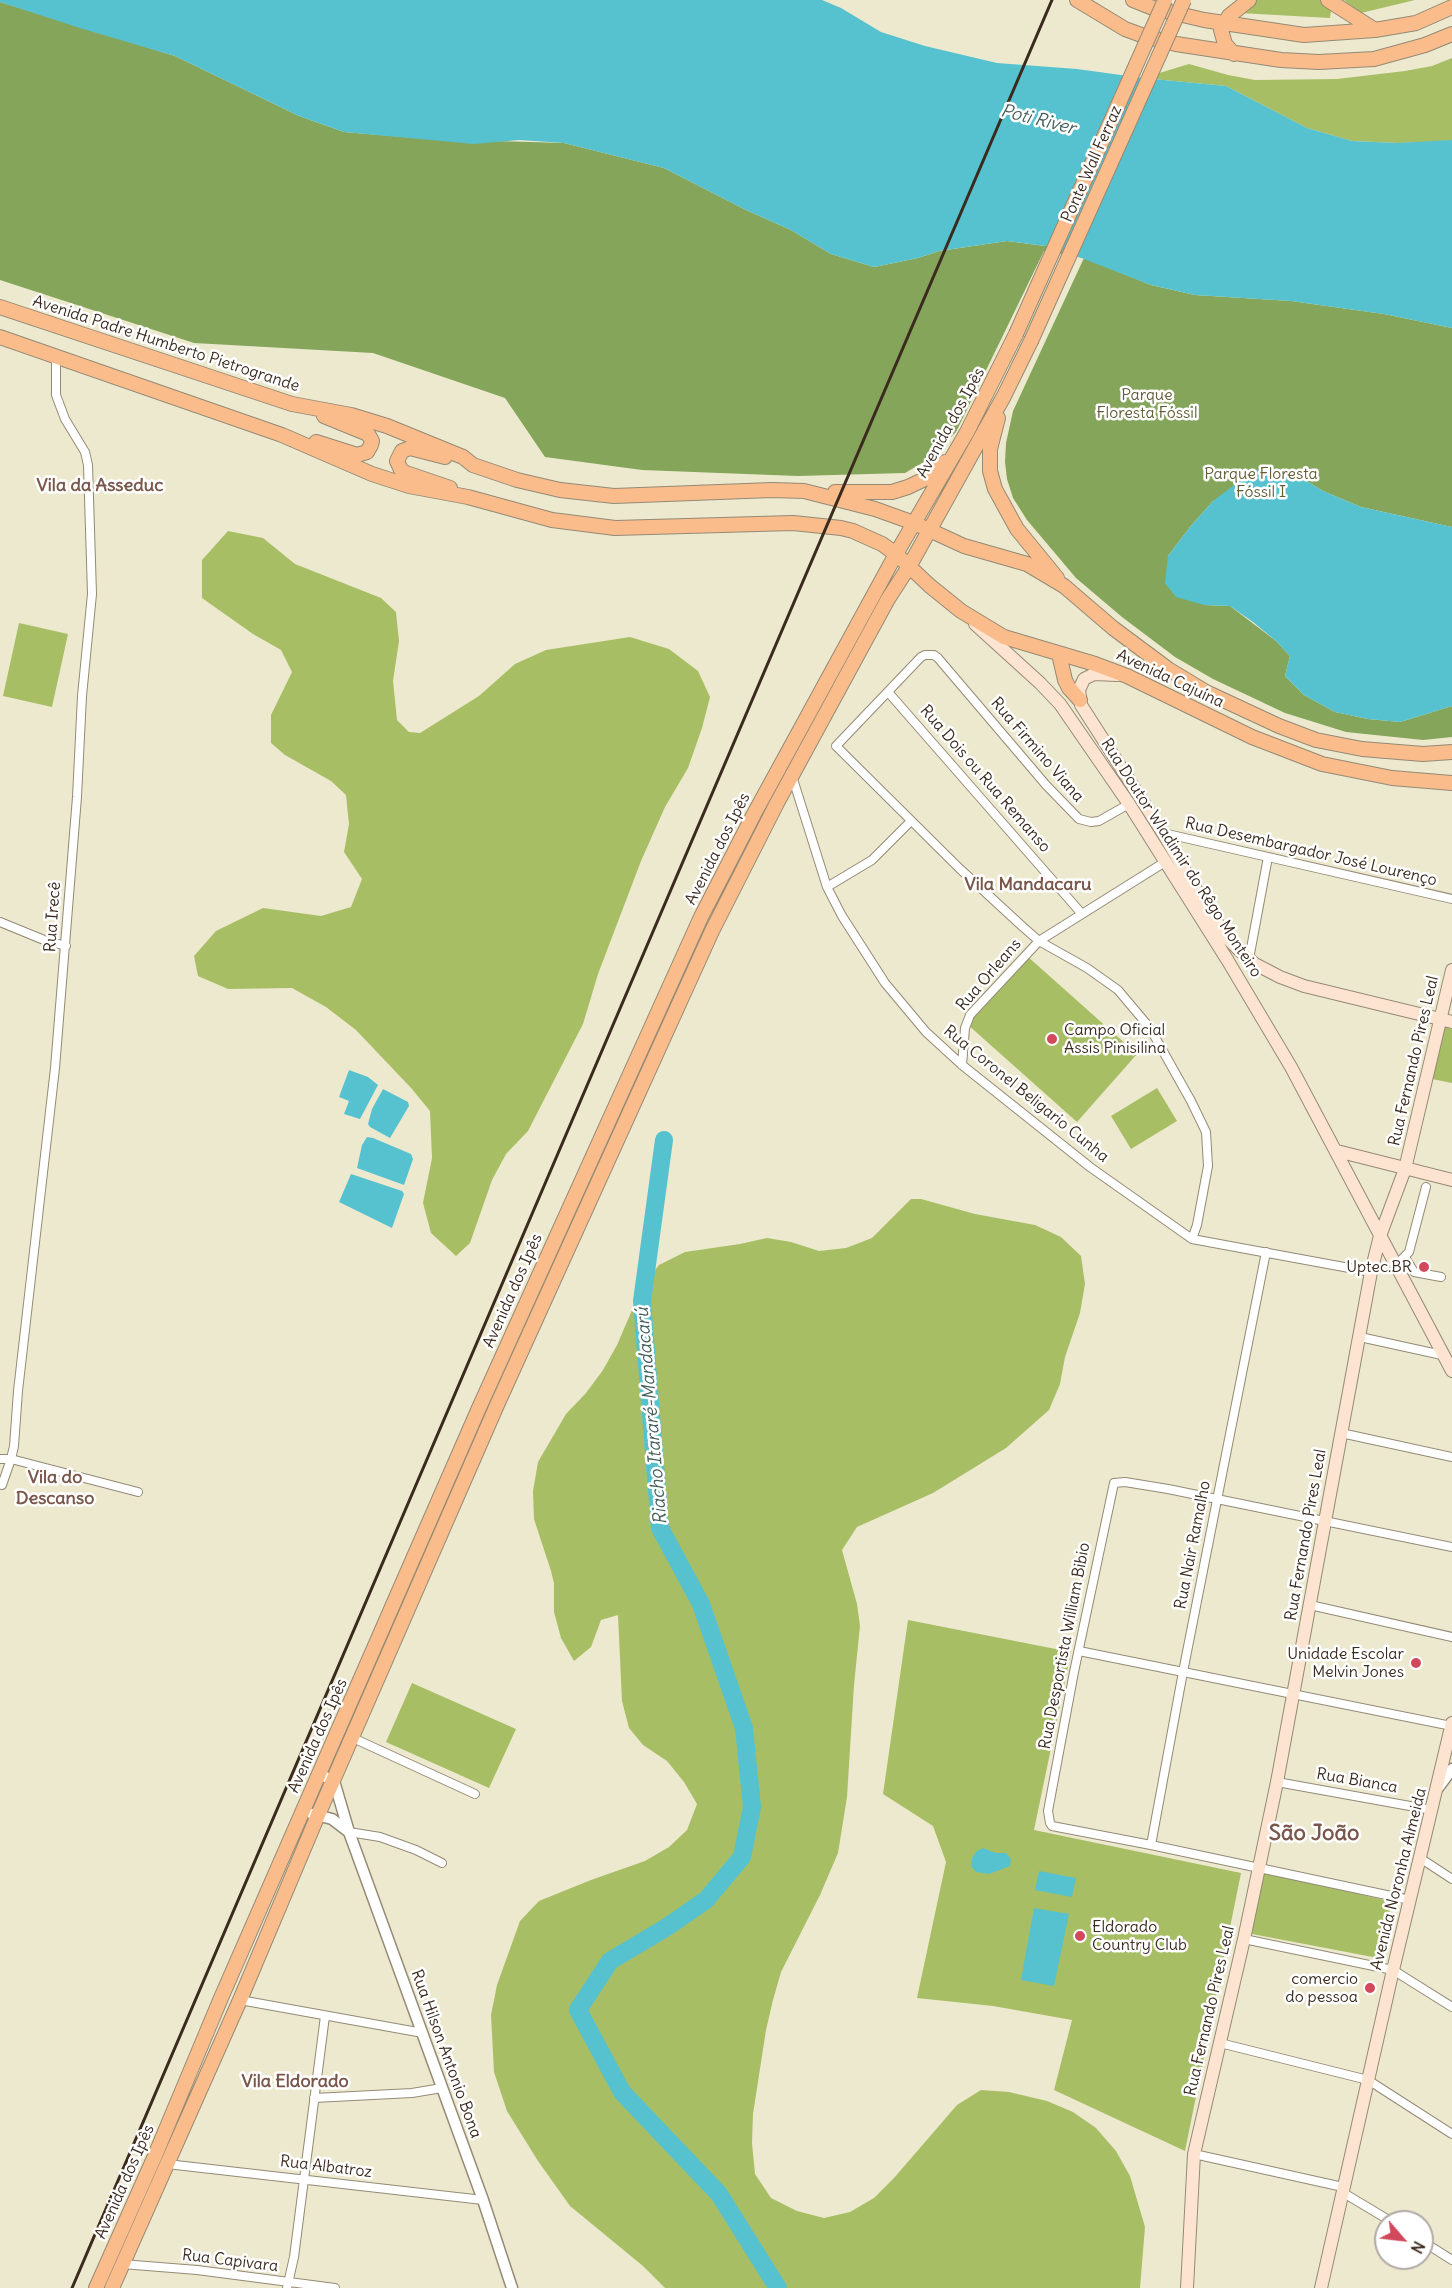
<!DOCTYPE html>
<meta charset="utf-8">
<style>
body{margin:0}
#map{position:relative;width:1452px;height:2288px;overflow:hidden;background:#ede9cf;font-family:Delius,sans-serif}
canvas{display:block}
.north{position:absolute;left:1374px;top:2210px;width:60px;height:60px;box-sizing:border-box;background:#fff;border:2px solid #b1aaa5;border-radius:50%;rotate:118deg;font-size:16px;font-weight:700;line-height:24px;text-align:center;color:#3b2a1e}
.north::after{content:'';display:block;margin:auto;width:21px;height:27px;background:#d1495b;clip-path:polygon(50% 0,100% 100%,50% 72%,0 100%)}
</style>
<div id="map">
<canvas width="1452" height="2288"></canvas>
<div class="north">N</div>
</div>
<script>
const ctx = document.querySelector('canvas').getContext('2d');
ctx.lineJoin = 'round';
function paint(path, color) { ctx.fillStyle = color; ctx.fill(path, 'evenodd'); }
const poly = rows => new Path2D(rows.map(r => 'M' + r).join(''));
function strokePath(path, color, width, dash) { ctx.strokeStyle = color; ctx.lineWidth = width; ctx.lineCap = dash ? 'butt' : 'round'; ctx.setLineDash(dash || []); ctx.stroke(path); }
function drawText(font, color, halo, rows, align = 'center') {
  ctx.font = font + ' Delius,sans-serif'; ctx.lineWidth = 5; ctx.setLineDash([]); ctx.textBaseline = 'middle'; ctx.strokeStyle = halo; ctx.fillStyle = color; for (const [text, x, y, turn = 0] of rows) {
    ctx.save(); ctx.translate(x, y); ctx.rotate((+turn || 0) * Math.PI / 180); ctx.textAlign = isNaN(turn) ? turn : align; if (halo) ctx.strokeText(text, 0, 0); ctx.fillText(text, 0, 0); ctx.restore();
  }
}
const green = poly([
 [1254,0,1320,0,1331,11,1330,18,1240,13],
 [1344,0,1415,0,1361,13],
 [1452,58,1452,140,1443,142,1397,143,1352,141,1307,128,1226,86,1143,78,1189,64,1228,75,1255,80,1337,79,1405,71,1432,66],
 [228,531,263,538,295,564,381,598,396,612,399,641,393,681,397,720,409,732,420,733,479,696,515,664,546,650,630,637,669,649,698,671,710,697,702,728,688,768,665,807,641,861,598,974,583,1024,528,1131,506,1154,492,1180,470,1243,456,1256,431,1233,423,1203,432,1158,430,1111,412,1089,356,1030,326,1007,292,988,228,989,198,976,194,956,216,931,263,908,321,916,351,907,362,879,344,852,349,824,346,795,331,781,285,755,271,743,271,715,292,672,281,650,253,634,202,598,202,560],
 [19,623,68,634,52,707,3,696],
 [1027,956,1137,1054,1077,1122,967,1024],
 [1444,1027,1452,1029,1452,1083,1432,1079],
 [1157,1088,1177,1121,1131,1149,1111,1116],
 [911,1199,921,1199,975,1214,1035,1225,1061,1237,1081,1256,1085,1284,1080,1313,1065,1357,1060,1384,1049,1410,1006,1448,933,1493,857,1527,842,1550,857,1604,860,1626,854,1685,847,1797,838,1853,820,1895,781,1972,773,2000,766,2030,753,2114,752,2143,755,2174,771,2198,797,2211,824,2218,850,2212,874,2198,894,2178,957,2105,981,2090,1009,2092,1047,2101,1073,2112,1096,2128,1116,2151,1130,2176,1145,2227,1140,2288,665,2288,643,2266,570,2206,538,2161,507,2111,494,2072,491,2015,497,1985,520,1921,539,1901,591,1880,645,1861,669,1847,687,1830,697,1804,684,1782,667,1761,643,1745,629,1728,622,1701,618,1615,601,1620,591,1647,574,1661,561,1638,554,1612,554,1583,551,1571,534,1519,533,1491,538,1462,566,1414,586,1393,603,1370,617,1345,642,1287,659,1265,685,1252,740,1244,767,1238,791,1242,819,1251,846,1248,872,1238],
 [908,1620,1071,1652,1034,1830,1241,1873,1185,2151,1054,2090,1072,2020,993,2006,917,1998,946,1862,933,1826,883,1794],
 [412,1683,516,1729,489,1788,386,1742],
 [1263,1871,1392,1902,1378,1958,1252,1934]
]);
const forest = poly([
 [0,2,175,56,299,116,344,132,428,139,564,143,664,168,746,210,791,230,831,254,874,267,918,258,939,251,1007,241,1053,247,1084,258,1151,285,1195,295,1291,301,1384,314,1452,328,1452,527,1361,507,1323,491,1290,471,1213,501,1190,527,1168,556,1204,605,1230,606,1276,641,1290,656,1285,676,1304,695,1335,712,1368,719,1400,722,1452,706,1452,737,1423,740,1346,732,1285,713,1213,679,1175,657,1122,617,1076,578,1027,520,1013,498,1007,479,1005,462,1006,443,1013,411,1084,258,1044,251,956,432,929,459,905,473,798,476,642,470,545,457,505,398,373,353,194,343,0,280]
]);
const water = poly([
 [0,0,822,0,841,8,881,32,925,46,997,63,1077,69,1143,78,1226,86,1307,128,1352,141,1397,143,1452,140,1452,328,1384,314,1291,301,1195,295,1151,285,1053,247,1007,241,939,251,918,258,874,267,831,254,791,230,746,210,664,168,564,143,519,140,474,144,344,132,299,116,175,56,83,29,0,2],
 [1254,470,1290,471,1323,491,1361,507,1452,527,1452,706,1400,722,1368,719,1335,712,1304,695,1285,676,1290,656,1276,641,1253,622,1230,606,1204,605,1176,597,1165,583,1168,556,1190,527,1213,501],
 [349,1070,368,1077,378,1085,360,1119,344,1114,349,1101,339,1097],
 [383,1089,408,1102,409,1106,390,1138,370,1127,368,1124,372,1109],
 [367,1137,373,1138,411,1154,413,1159,404,1185,357,1168,362,1145],
 [351,1174,402,1191,404,1194,392,1228,339,1202],
 [983,1848,996,1853,1006,1853,1011,1859,1010,1866,989,1874,976,1872,971,1866,972,1858,977,1851],
 [1039,1871,1076,1878,1072,1897,1035,1890],
 [1034,1908,1069,1914,1054,1986,1021,1980]
]);
const river = poly([
 [664,1140,642,1301,660,1528,701,1604,744,1728,752,1807,742,1857,706,1900,667,1927,610,1961,578,2010,622,2092,719,2194,778,2288]
]);
const minor = poly([
 [888,692,1082,914],
 [792,776,827,887,842,916,885,983,926,1032,962,1065,1090,1167,1192,1239,1371,1272],
 [1129,804,1099,821,1091,822,1079,819,1046,785,938,658,934,655,925,655,921,657,836,746,959,868,1023,927,1039,941,1087,968,1118,990,1150,1028,1191,1101,1206,1132,1208,1166,1197,1225,1192,1239],
 [1163,833,1452,899],
 [827,887,872,860,911,821],
 [0,922,44,940,66,946],
 [1249,959,1268,857],
 [962,1065,965,1028,970,1015,1039,941,1165,862],
 [1405,1257,1414,1272,1441,1277],
 [1395,1266,1409,1252,1426,1187],
 [1360,1337,1442,1355],
 [1341,1433,1452,1457],
 [0,1459,11,1459,138,1492],
 [2,1485,11,1459,14,1446,18,1391,55,1068,77,797,82,696,92,594,88,465,85,452,65,419,56,395,56,356],
 [1310,1605,1452,1637],
 [1079,1651,1452,1726],
 [353,1738,475,1794],
 [1277,1782,1432,1810],
 [349,1832,380,1837,416,1850,442,1863],
 [1151,1845,1183,1672,1266,1252],
 [1420,1858,1452,1879],
 [1410,1900,1151,1845,1052,1826,1050,1823,1048,1811,1074,1672,1114,1483,1125,1482,1168,1489,1452,1547],
 [1244,1939,1393,1970,1452,2007],
 [240,2000,423,2033],
 [1220,2043,1368,2080,1452,2134],
 [314,2098,412,2093,442,2088],
 [1194,2154,1343,2187],
 [167,2164,483,2200],
 [1342,2192,1392,2222],
 [1422,2241,1452,2260],
 [122,2264,197,2270,335,2288],
 [287,2288,294,2257,325,2016]
]);
const tertiary = poly([
 [319,1774,334,1781,349,1832,483,2200,512,2288],
 [1438,1788,1452,1769],
 [312,1814,332,1819,349,1832]
]);
const secondary = poly([
 [975,624,1040,683,1060,704,1129,804,1228,961,1291,1067,1452,1371],
 [1117,675,1094,674,1084,679,1079,690,1081,705,1163,833,1195,888,1227,938,1240,951,1255,964,1280,977,1304,986,1452,1022],
 [1337,1151,1452,1180],
 [1187,2288,1194,2154,1244,1939,1277,1782,1371,1272,1380,1236,1405,1169,1452,970],
 [1321,2288,1393,1970,1452,1723]
]);
const primary = poly([
 [1077,0,1125,29,1144,36,1176,44,1281,60,1319,62,1374,59,1425,45,1452,34],
 [1133,0,1153,8,1204,20,1304,35,1375,30,1416,23,1452,7],
 [1328,0,1375,30],
 [1234,54,1225,44,1221,30,1229,16,1249,0],
 [0,307,292,404,351,415,387,426,463,457,473,465,517,480,560,490,614,496,772,490,804,491,875,509,914,523,964,546,1027,564,1064,586,1113,628,1168,669,1206,692,1279,726,1316,740,1362,749,1423,754,1452,752],
 [0,337,282,435,372,474,409,486,468,497,552,520,615,528,793,523,841,528,853,531,882,544,896,554,930,586,961,611,1004,637,1095,664,1127,676,1252,737,1322,764,1392,778,1452,783],
 [998,418,990,449,990,471,995,489,1017,529,1057,578],
 [316,442,357,455,367,452,371,445,372,441,368,434,324,416],
 [445,457,410,448,402,451,397,461,401,470,406,473,450,488],
 [835,492,892,492,908,487,929,477,945,462],
 [1059,654,1065,680,1069,688,1080,700],
 [96,2288,154,2158,221,1998,479,1408,701,917,754,814,896,554,967,432,1016,334],
 [112,2288,240,2000,318,1815,497,1405,712,931,777,803,888,599,910,565,1004,396,1031,341]
]);
const rail = poly([
 [72,2288,1052,0]
]);
const primaryBridge = poly([
 [1016,334,1165,0],
 [1031,341,1184,0]
]);
const markers = [
 [1052,1039,6,"#d1495b"],
 [1424,1267,6,"#d1495b"],
 [1416,1663,6,"#d1495b"],
 [1080,1936,6,"#d1495b"],
 [1370,1988,6,"#d1495b"]
];
const streetNames = [
 ["Ponte Wall Ferraz",1092,164,-66],
 ["Avenida Padre Humberto Pietrogrande",166,344,18],
 ["Avenida dos Ipês",951,423,-61],
 ["Avenida Cajuína",1170,679,25],
 ["Rua Firmino Viana",1037,750,49],
 ["Rua Dois ou Rua Remanso",985,779,49],
 ["Avenida dos Ipês",718,849,-63],
 ["Rua Desembargador José Lourenço",1311,852,13],
 ["Rua Doutor Wladimir do Rêgo Monteiro",1181,858,57],
 ["Rua Irecê",53,917,-86],
 ["Rua Orleans",989,975,-49],
 ["Rua Fernando Pires Leal",1414,1061,-77],
 ["Rua Coronel Beligario Cunha",1026,1094,39],
 ["Avenida dos Ipês",513,1291,-66],
 ["Rua Fernando Pires Leal",1306,1535,-80],
 ["Rua Nair Ramalho",1193,1545,-79],
 ["Rua Desportista William Bibio",1065,1646,-79],
 ["Avenida dos Ipês",318,1736,-66],
 ["Rua Bianca",1357,1781,10],
 ["Avenida Noronha Almeida",1399,1879,-76],
 ["Rua Fernando Pires Leal",1210,2011,-77],
 ["Rua Hilson Antonio Bona",446,2054,70],
 ["Rua Albatroz",326,2167,7],
 ["Avenida dos Ipês",125,2182,-66],
 ["Rua Capivara",230,2261,7]
];
const parkNames = [
 ["Parque",1147,395],
 ["Floresta Fóssil",1147,413],
 ["Parque Floresta",1261,474],
 ["Fóssil I",1261,492]
];
const poiNames = [
 ["Campo Oficial",1064,1030,"left"],
 ["Assis Pinisilina",1064,1048,"left"],
 ["Uptec.BR",1412,1267],
 ["Unidade Escolar",1404,1654],
 ["Melvin Jones",1404,1672],
 ["Eldorado",1092,1927,"left"],
 ["Country Club",1092,1945,"left"],
 ["comercio",1358,1979],
 ["do pessoa",1358,1997]
];
const waterNames = [
 ["Poti River",1038,120,14],
 ["Riacho Itararé-Mandacarú",652,1416,-95]
];
const neighbourhoodNames = [
 ["Vila da Asseduc",100,486],
 ["Vila Mandacaru",1028,885],
 ["Vila do",55,1478],
 ["Descanso",55,1499],
 ["Vila Eldorado",295,2082]
];
const districtNames = [
 ["São João",1314,1834]
];
paint(green, '#a7be64');
paint(forest, '#85a55a');
paint(water, '#56c2d0');
strokePath(river, '#56c2d0', 18);
strokePath(minor, '#948a76', 10);
strokePath(tertiary, '#948a76', 13);
strokePath(secondary, '#948a76', 14);
strokePath(primary, '#948a76', 16);
strokePath(minor, '#fff', 8);
strokePath(tertiary, '#fff', 10);
strokePath(secondary, '#fde4d0', 12);
strokePath(primary, '#f9bc8a', 14);
strokePath(rail, '#3b2a1e', 3);
strokePath(primaryBridge, '#948a76', 16, []);
strokePath(primaryBridge, '#f9bc8a', 14);
for (const [x, y, r, color] of markers) { const dot = new Path2D(); dot.arc(x, y, r, 0, 2 * Math.PI); ctx.fillStyle = color; ctx.fill(dot); strokePath(dot, '#fff', 2); }
drawText('16px', '#3b2a1e', '#fff', streetNames);
drawText('16px', '#615e36', '#fff', parkNames);
drawText('16px', '#3b2a1e', '#fff', poiNames, 'right');
drawText('italic 18px', '#445f5c', '#fff', waterNames);
drawText('bold 18px', '#79574a', '#fff', neighbourhoodNames);
drawText('bold 22px', '#79574a', '#fff', districtNames);
</script>
